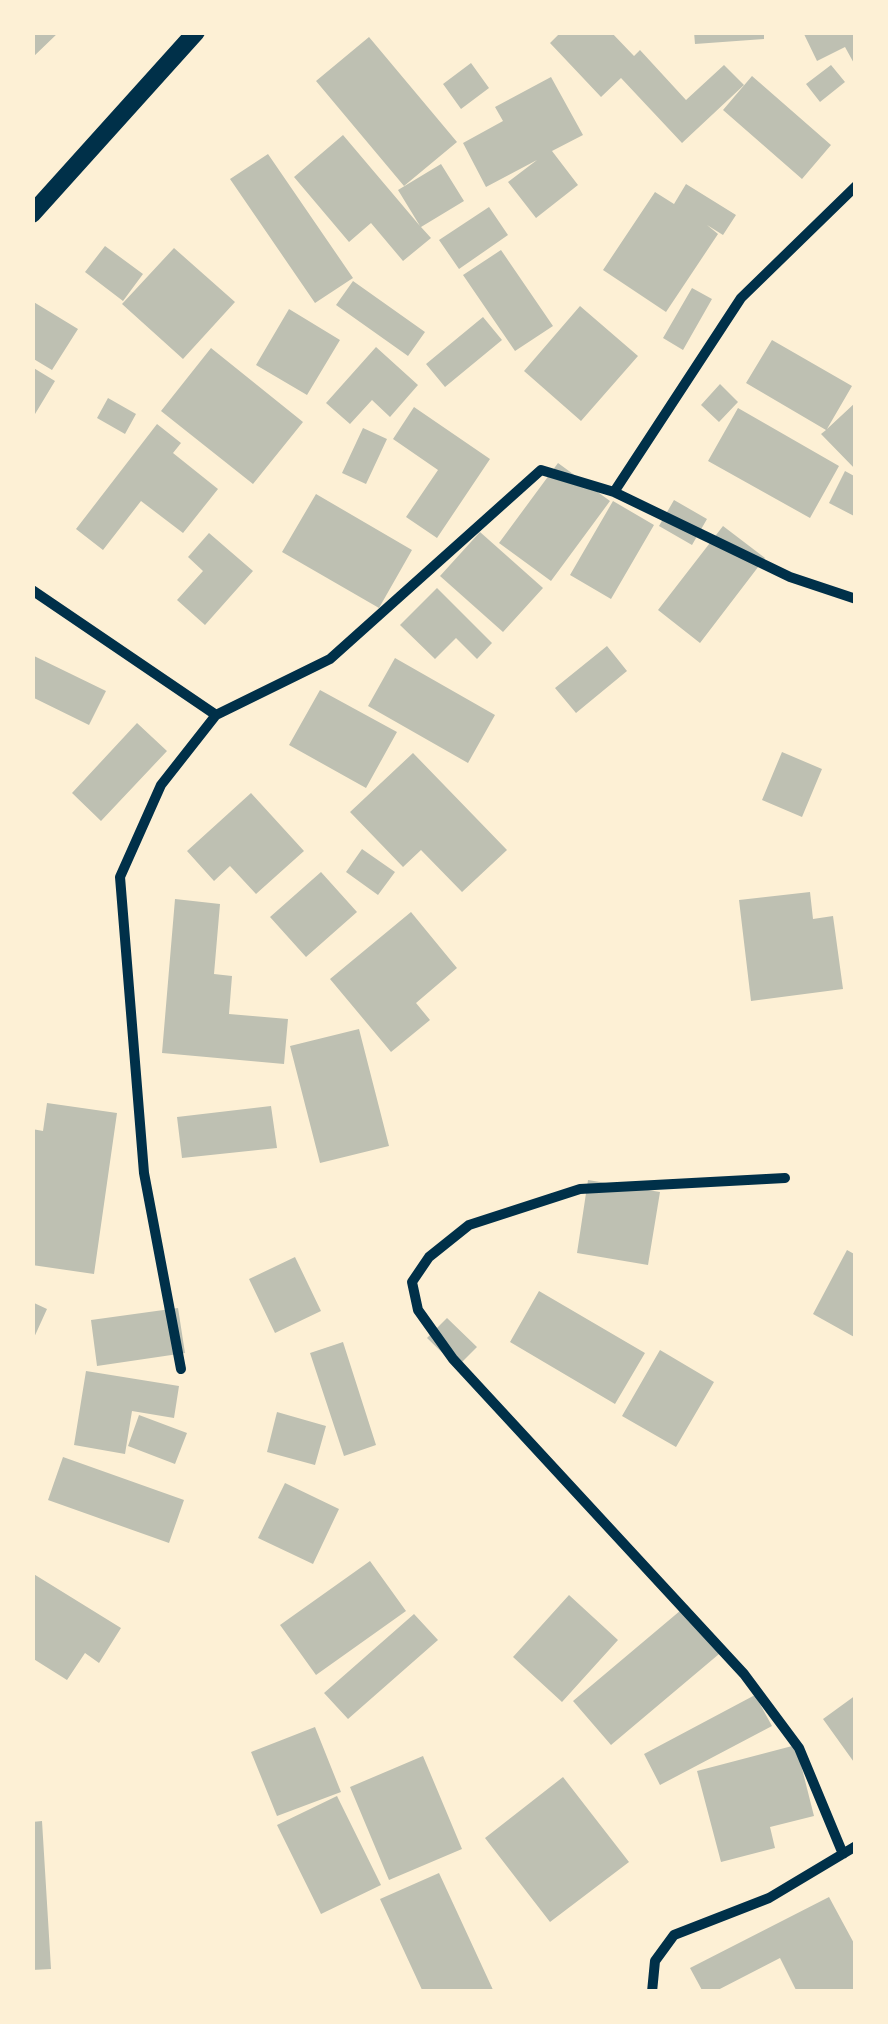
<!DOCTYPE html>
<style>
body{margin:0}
#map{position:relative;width:888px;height:2024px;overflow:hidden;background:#fdf0d5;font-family:Montserrat,sans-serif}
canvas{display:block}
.frame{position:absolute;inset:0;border:35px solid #fdf0d5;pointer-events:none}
</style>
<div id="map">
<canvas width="888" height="2024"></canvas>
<div class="frame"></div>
</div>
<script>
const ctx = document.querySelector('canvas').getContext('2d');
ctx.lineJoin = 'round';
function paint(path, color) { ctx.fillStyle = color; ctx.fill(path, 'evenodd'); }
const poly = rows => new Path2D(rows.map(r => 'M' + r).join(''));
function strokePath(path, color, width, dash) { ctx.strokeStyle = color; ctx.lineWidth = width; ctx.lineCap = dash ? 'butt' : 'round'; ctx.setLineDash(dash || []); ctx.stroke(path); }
const building = poly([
 [32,32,59,32,32,58],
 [561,32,611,32,634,56,640,50,686,100,724,65,744,85,682,143,621,78,601,97,550,43],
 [694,32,764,32,764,39,695,44],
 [803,32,856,32,856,67,845,47,817,61],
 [369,37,457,142,404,186,316,81],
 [471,63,489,88,461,109,443,84],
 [831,65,845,82,820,102,806,84],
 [752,76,831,145,802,179,723,110],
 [551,77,583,135,552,151,578,185,536,218,508,182,537,160,486,187,463,143,503,121,495,107],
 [343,135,420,226,398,190,441,164,464,201,421,227,431,238,403,261,371,223,349,242,294,177],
 [268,154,353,278,315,303,230,179],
 [686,184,736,215,723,235,707,225,718,234,666,312,603,270,655,192,674,204],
 [489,207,508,235,459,269,439,240],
 [105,246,143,274,123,301,85,272],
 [174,248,235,302,183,359,122,304],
 [501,250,553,326,515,351,463,275],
 [353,281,425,332,408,356,336,305],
 [692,288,712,299,683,350,663,338],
 [32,301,78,329,52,370,32,358],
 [580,306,638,356,581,421,524,371],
 [289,309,340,340,307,395,256,365],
 [483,317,502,340,445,387,426,364],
 [772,340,852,386,827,429,856,402,856,470,821,434,826,430,746,383],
 [376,347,418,385,390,417,372,400,350,424,326,403],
 [211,348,303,422,253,484,161,411],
 [32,367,55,381,32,419],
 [720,384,738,402,719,422,701,405],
 [108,398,136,414,125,434,97,418],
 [414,407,490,459,437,538,406,517,438,470,393,439],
 [738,408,839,466,810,518,708,461],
 [157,424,181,443,173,453,218,489,183,533,141,501,103,550,76,529],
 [363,428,387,439,366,484,342,473],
 [558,463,610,501,551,581,499,543],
 [845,471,856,477,856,517,829,503],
 [316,494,412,550,379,608,282,552],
 [674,500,707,519,692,545,659,526],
 [613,501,654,525,611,599,570,575],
 [723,526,765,558,700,643,658,610],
 [480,532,543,588,503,632,440,576],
 [209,533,253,571,205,625,177,600,203,571,188,557],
 [437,588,492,643,477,659,456,638,435,659,400,625],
 [607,646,627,671,576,713,555,688],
 [32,655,106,691,89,725,32,697],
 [395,658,495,715,468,763,368,706],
 [320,690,397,732,366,788,289,745],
 [137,723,167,751,101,821,72,793],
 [782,752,822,769,802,817,762,800],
 [413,753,507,850,462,892,421,850,403,867,350,812],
 [251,793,304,851,256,894,230,866,214,881,187,851],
 [362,849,395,872,378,895,346,872],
 [321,872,357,912,306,957,270,917],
 [810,892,813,919,833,916,843,989,751,1001,739,900],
 [175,899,220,904,214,974,232,976,229,1014,288,1019,284,1064,162,1053],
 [411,912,457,968,416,1003,430,1020,391,1052,330,979],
 [359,1029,389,1146,320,1163,290,1046],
 [47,1103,117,1113,94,1274,32,1265,32,1129,43,1131],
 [271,1106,277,1148,182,1158,177,1117],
 [588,1180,660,1192,648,1265,577,1253],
 [847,1250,856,1255,856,1338,813,1314],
 [295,1257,321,1311,275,1333,249,1279],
 [539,1291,645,1353,615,1404,510,1342],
 [32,1302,47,1309,32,1342],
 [178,1308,185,1353,97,1366,91,1320],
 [447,1318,477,1347,457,1367,427,1338],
 [343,1342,376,1445,344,1456,310,1353],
 [660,1350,714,1382,676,1447,622,1416],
 [86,1371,179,1386,174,1418,132,1411,125,1454,74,1445],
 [277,1412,326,1426,315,1465,267,1452],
 [139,1415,187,1433,175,1464,128,1446],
 [63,1457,184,1500,169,1543,48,1500],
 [285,1483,339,1509,313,1564,258,1538],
 [370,1561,406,1611,316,1675,280,1625],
 [32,1573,121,1628,99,1663,85,1653,67,1680,32,1658],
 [569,1595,618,1640,562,1702,513,1657],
 [687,1605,725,1649,611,1745,573,1701],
 [414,1614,438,1640,348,1719,324,1693],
 [755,1695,772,1726,660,1785,644,1754],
 [856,1695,856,1765,823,1719],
 [315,1727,341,1792,277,1816,251,1752],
 [796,1745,814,1816,770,1827,775,1848,721,1862,697,1771],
 [423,1756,462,1849,389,1880,350,1787],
 [563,1777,629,1862,550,1922,485,1838],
 [337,1796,381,1885,321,1914,277,1825],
 [42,1821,51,1969,32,1970,32,1822],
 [439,1873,494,1992,423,1992,380,1899],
 [829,1897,856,1947,856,1992,797,1992,780,1958,714,1992,703,1992,690,1968]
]);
const minor = poly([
 [614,492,790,577,856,599],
 [32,590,216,715,330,659,541,470,614,492,741,298,856,186],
 [785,1178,580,1189,469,1225,429,1257,412,1282,418,1310,453,1359,744,1674,799,1748,843,1854],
 [181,1369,144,1173,120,877,161,785,216,715],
 [652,1992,655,1961,674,1935,769,1898,856,1846]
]);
const tertiary = poly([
 [32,214,196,32]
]);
paint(building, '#bec0b2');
strokePath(minor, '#003049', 10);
strokePath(tertiary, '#003049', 18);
</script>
